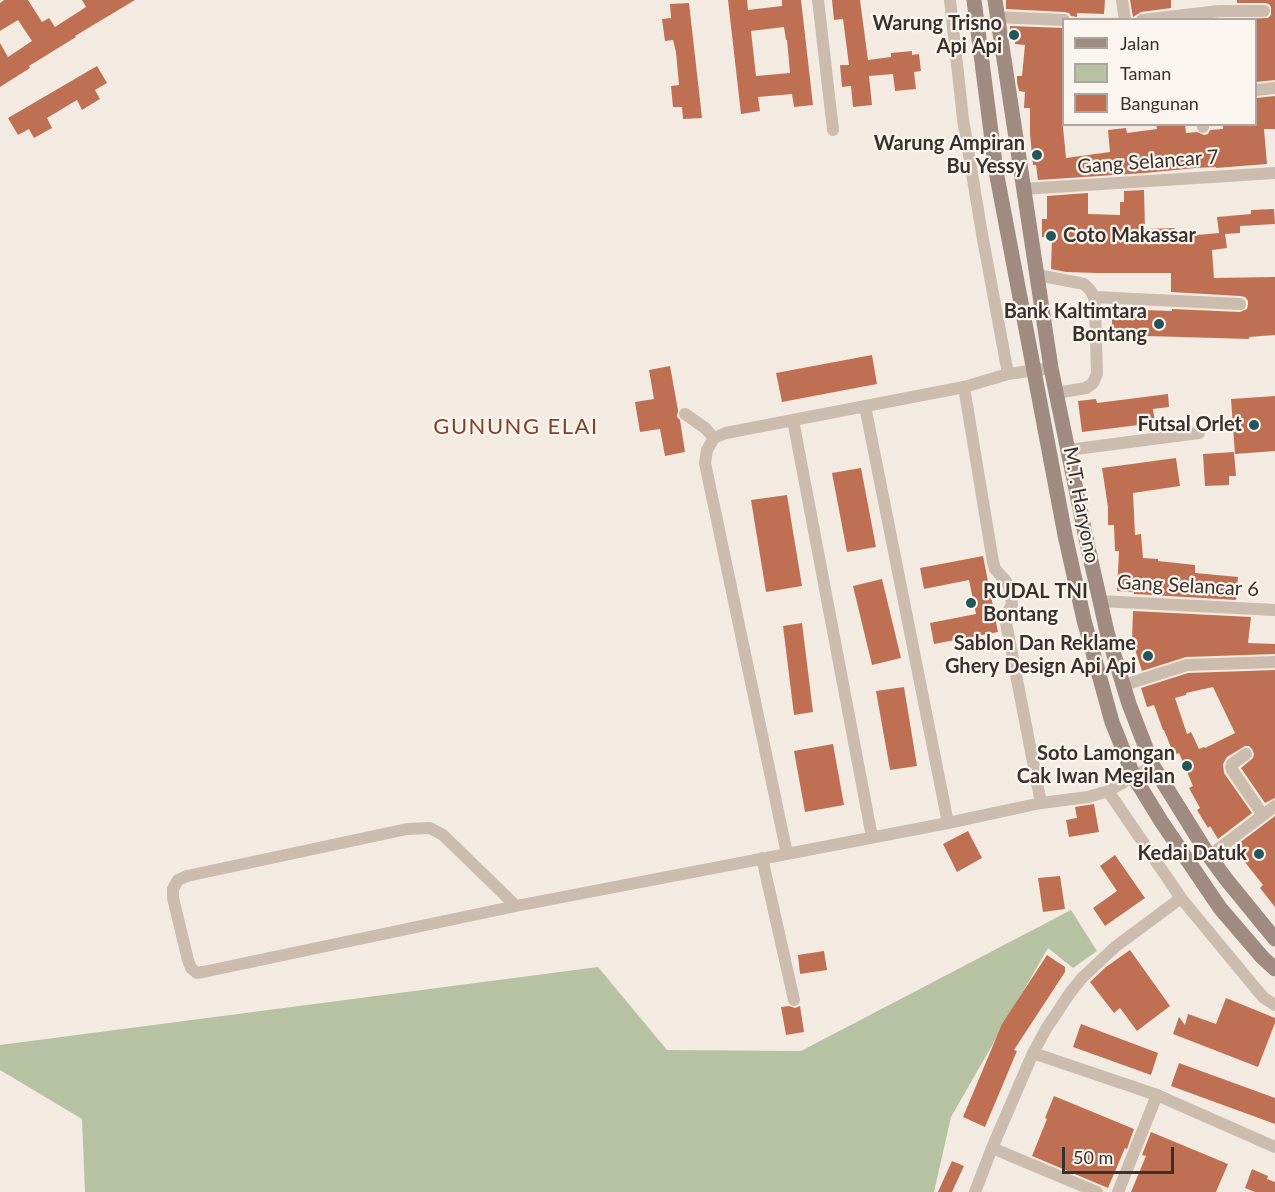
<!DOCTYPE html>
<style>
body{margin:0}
#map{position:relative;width:1275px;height:1192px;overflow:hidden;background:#f3ebe2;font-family:Lato,sans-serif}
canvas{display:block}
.legend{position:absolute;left:1062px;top:18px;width:195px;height:108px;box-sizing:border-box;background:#faf5ee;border:2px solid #ada6a0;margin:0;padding:8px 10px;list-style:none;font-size:18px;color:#3a302c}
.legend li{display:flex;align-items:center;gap:12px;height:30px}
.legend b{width:30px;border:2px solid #ada6a0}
.scale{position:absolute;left:1062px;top:1147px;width:112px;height:27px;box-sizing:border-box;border:3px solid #3a302c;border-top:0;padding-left:8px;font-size:18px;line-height:21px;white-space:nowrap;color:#3a302c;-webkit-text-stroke:4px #faf5ee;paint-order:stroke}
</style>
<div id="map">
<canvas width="1275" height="1192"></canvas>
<ul class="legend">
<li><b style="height:8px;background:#9f8b7f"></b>Jalan</li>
<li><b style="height:16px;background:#b6c2a2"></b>Taman</li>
<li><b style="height:16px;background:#c07052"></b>Bangunan</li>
</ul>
<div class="scale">50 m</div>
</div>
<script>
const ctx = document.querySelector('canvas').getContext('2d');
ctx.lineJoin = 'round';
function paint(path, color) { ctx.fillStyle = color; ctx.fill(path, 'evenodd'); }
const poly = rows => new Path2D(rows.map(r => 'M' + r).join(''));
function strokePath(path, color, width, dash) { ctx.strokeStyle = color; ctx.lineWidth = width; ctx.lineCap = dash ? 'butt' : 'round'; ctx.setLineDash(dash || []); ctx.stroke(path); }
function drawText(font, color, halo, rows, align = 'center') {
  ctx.font = font + ' Lato,sans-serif'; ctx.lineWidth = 4.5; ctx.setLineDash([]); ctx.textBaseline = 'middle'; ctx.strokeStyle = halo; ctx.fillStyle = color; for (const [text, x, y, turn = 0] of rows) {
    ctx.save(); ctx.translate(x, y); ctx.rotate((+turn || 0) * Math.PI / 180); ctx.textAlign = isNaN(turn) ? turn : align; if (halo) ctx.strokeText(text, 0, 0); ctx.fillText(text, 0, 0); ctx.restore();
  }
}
const green = poly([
 [1071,910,1097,951,1073,968,1048,948,951,1117,934,1192,85,1192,82,1119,0,1070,0,1045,598,967,667,1050,801,1051]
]);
const building = poly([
 [4,0,28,0,42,22,49,18,55,27,86,7,82,0,135,0,75,36,76,37,29,66,30,68,0,87,0,43,8,57,32,41,18,20,0,31,0,3],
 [728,0,747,0,748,10,782,6,782,0,801,0,813,105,794,107,792,94,758,97,760,111,741,114],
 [784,27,786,40,787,40,790,73,756,76,751,31],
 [832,0,860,0,868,60,891,57,891,53,912,51,912,55,919,54,921,71,914,72,916,89,895,91,893,74,869,76,872,105,853,107,851,86,842,87,840,65,849,65,843,19,834,20],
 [1006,0,1105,0,1104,14,1077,13,1077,17,1071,16,1069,13,1064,12,1006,9],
 [1130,0,1171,0,1171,8,1141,12,1133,17],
 [1237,0,1275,0,1275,80,1256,82,1256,20,1238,19,1268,18,1271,15,1271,7,1269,4,1265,3,1237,3],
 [689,3,702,118,683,119,682,107,673,107,671,86,679,85,676,52,673,40,665,41,662,19,671,18,670,4],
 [1010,26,1064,28,1063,127,1066,158,1110,152,1108,130,1126,128,1127,133,1157,129,1156,124,1185,124,1186,133,1197,132,1204,135,1208,134,1210,130,1223,129,1223,124,1256,124,1256,98,1275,96,1275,129,1264,129,1267,164,1216,168,1216,167,1195,168,1145,173,1038,180,1036,165,1033,165,1030,134,1030,108,1024,108,1025,92,1019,91,1017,82,1017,76,1022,76,1025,45,1015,44,1016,36,1010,36],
 [97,66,107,83,95,90,100,99,82,110,77,100,47,118,52,128,34,138,29,129,18,135,8,118],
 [1144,190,1145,229,1175,228,1175,237,1219,233,1217,217,1251,214,1251,210,1274,209,1275,224,1240,226,1240,233,1225,234,1227,248,1212,250,1214,278,1275,277,1275,335,1249,337,1249,339,1112,335,1112,309,1172,311,1172,309,1240,312,1247,309,1248,305,1248,301,1245,297,1240,296,1171,292,1171,273,1097,273,1066,272,1051,269,1052,237,1042,237,1042,219,1047,219,1047,196,1088,193,1088,214,1120,215,1120,202,1124,202,1124,191],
 [872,355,877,384,782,402,776,373],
 [670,366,678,410,677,417,680,420,685,452,665,456,660,429,640,432,635,402,654,399,649,370],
 [1168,394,1169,407,1153,409,1155,423,1082,432,1078,401,1096,399,1097,403],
 [1275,396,1275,451,1235,454,1231,399],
 [1234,452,1236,476,1229,476,1229,485,1205,486,1203,454],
 [1176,458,1180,486,1133,493,1135,535,1141,534,1143,558,1158,559,1158,561,1195,565,1195,573,1238,577,1236,600,1134,594,1134,592,1117,591,1119,551,1115,551,1114,525,1108,525,1108,507,1102,468],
 [861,468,876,547,847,552,832,473],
 [787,495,802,586,766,592,751,500],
 [983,556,998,632,934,644,930,623,976,614,969,580,924,589,920,568],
 [882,579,901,658,872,665,853,586],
 [1133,611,1251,617,1248,643,1275,644,1275,654,1186,657,1142,671,1132,640],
 [802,623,813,712,794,715,783,626],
 [1275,670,1275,798,1265,803,1241,768,1253,758,1254,754,1252,749,1249,746,1245,746,1227,757,1223,764,1224,773,1252,813,1218,839,1210,826,1208,828,1197,810,1200,808,1189,788,1193,786,1179,753,1174,755,1164,730,1163,730,1154,705,1147,707,1141,688,1188,673],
 [1213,687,1235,733,1205,748,1204,747,1199,749,1191,732,1187,734,1175,698,1186,695,1186,693],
 [904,687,917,766,890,770,876,691],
 [833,744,844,805,805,812,794,751],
 [1094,804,1099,832,1069,837,1066,820,1077,818,1075,807],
 [1275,816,1275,907,1260,888,1263,885,1240,856,1232,861,1226,853],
 [968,831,982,858,957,872,943,844],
 [1115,855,1145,898,1105,926,1093,908,1117,891,1100,866],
 [1060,876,1065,909,1043,912,1038,878],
 [1130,950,1170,1006,1137,1031,1120,1008,1114,1013,1090,982,1106,967],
 [824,951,827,970,800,974,798,955],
 [1047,955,1065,967,1065,972,1014,1050,1017,1051,985,1127,963,1117,1002,1024],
 [1226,998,1275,1018,1275,1023,1258,1067,1173,1034,1179,1017,1185,1025,1188,1014,1216,1024],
 [789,1006,795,1008,800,1006,804,1032,786,1035,781,1007],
 [1081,1024,1158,1053,1151,1075,1073,1047],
 [1179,1063,1275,1098,1275,1124,1171,1086],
 [1054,1096,1134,1129,1127,1149,1125,1148,1108,1188,1032,1156,1047,1119,1045,1118],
 [1151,1132,1228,1164,1216,1192,1131,1192,1146,1156,1142,1155],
 [952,1161,964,1166,952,1192,938,1192],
 [1252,1169,1268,1176,1267,1179,1275,1182,1275,1192,1255,1192,1245,1188]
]);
const minor = poly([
 [818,0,833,130],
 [1122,0,1125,20],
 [997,17,1064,20],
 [1142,20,1219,11,1264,11],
 [1256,90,1275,88],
 [1203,124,1203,127],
 [1023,189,1275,173],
 [1038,275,1084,284,1090,290,1094,297,1095,306,1097,374,1093,383,1086,388,1056,393],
 [1094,297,1240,304],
 [1008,374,1051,368],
 [964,387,993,562,995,569,1004,579,1009,586,1012,604,1006,616,1006,623,1041,803],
 [865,406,948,823],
 [685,414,705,428,714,438],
 [793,420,872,837],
 [1068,450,1199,433],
 [1100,601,1275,610],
 [1124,685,1187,665,1275,662],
 [1246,754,1232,764,1231,767,1232,770,1263,815],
 [1108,791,1181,898,1257,990,1264,998,1275,1005],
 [787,854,705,463,707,450,714,438,726,433,964,387,1008,374,982,234,963,119,950,0],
 [1209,856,1275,806],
 [762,858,794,1000],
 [516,906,443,835,430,828,407,829,187,876,178,880,173,889,173,898,188,960,191,968,197,973,203,972,516,906,948,823,1041,803,1088,797,1108,791,1153,766],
 [1033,1053,1157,1095,1275,1147],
 [992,1148,1097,1192],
 [975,1192,992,1148,1033,1053,1046,1029,1070,993,1082,978,1115,947,1181,898],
 [1118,1192,1157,1095]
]);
const secondary = poly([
 [974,0,996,171,1034,371,1065,535,1084,620,1112,722,1134,777,1161,821,1220,908,1262,957,1275,969],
 [995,0,1051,368,1087,543,1107,632,1129,704,1153,766,1209,856,1226,879,1275,939]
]);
const markers = [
 [1014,35,6,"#23555a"],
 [1037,155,6,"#23555a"],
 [1051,236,6,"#23555a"],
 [1159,324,6,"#23555a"],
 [1254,425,6,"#23555a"],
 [971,603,6,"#23555a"],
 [1148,656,6,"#23555a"],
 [1187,766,6,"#23555a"],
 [1259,854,6,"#23555a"]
];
const poiNames = [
 ["Warung Trisno",1002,24],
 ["Api Api",1002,47],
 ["Warung Ampiran",1025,144],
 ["Bu Yessy",1025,167],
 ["Coto Makassar",1063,236,"left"],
 ["Bank Kaltimtara",1147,312],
 ["Bontang",1147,335],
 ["Futsal Orlet",1242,425],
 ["RUDAL TNI",983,592,"left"],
 ["Bontang",983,615,"left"],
 ["Sablon Dan Reklame",1136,644],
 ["Ghery Design Api Api",1136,667],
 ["Soto Lamongan",1175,754],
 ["Cak Iwan Megilan",1175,777],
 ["Kedai Datuk",1247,854]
];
const streetNames = [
 ["Gang Selancar 7",1148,162,-4],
 ["M.T. Haryono",1081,505,79],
 ["Gang Selancar 6",1188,586,3]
];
const quarterNames = [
 ["GUNUNG ELAI",516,427]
];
paint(green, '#b6c2a2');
paint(building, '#c07052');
strokePath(minor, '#cbbcae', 12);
strokePath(secondary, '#9f8b7f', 15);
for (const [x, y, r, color] of markers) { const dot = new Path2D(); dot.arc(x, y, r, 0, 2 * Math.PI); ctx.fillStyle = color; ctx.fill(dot); strokePath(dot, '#faf5ee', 2); }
drawText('bold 20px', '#3a302c', '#faf5ee', poiNames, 'right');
drawText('20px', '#3a302c', '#faf5ee', streetNames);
ctx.letterSpacing = '1.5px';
drawText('22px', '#854128', '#faf5ee', quarterNames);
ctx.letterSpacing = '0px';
</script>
